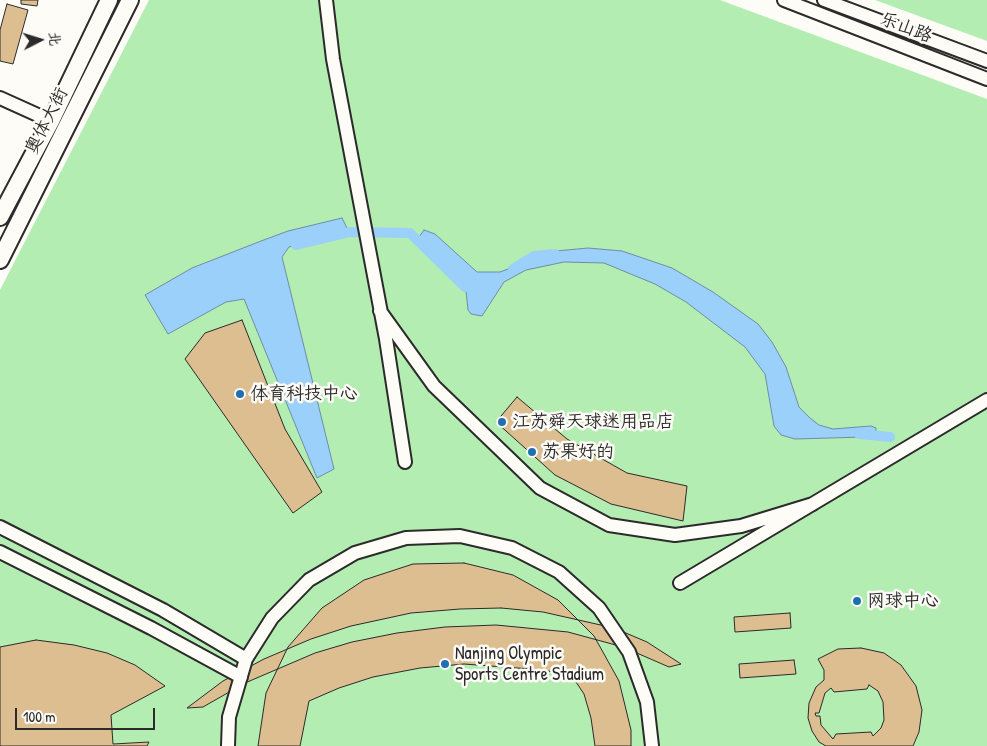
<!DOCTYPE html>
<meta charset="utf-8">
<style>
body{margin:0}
#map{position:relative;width:987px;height:746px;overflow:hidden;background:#fdfcf7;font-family:"Patrick Hand","LXGW WenKai TC",sans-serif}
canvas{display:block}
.north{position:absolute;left:15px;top:15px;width:50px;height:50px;-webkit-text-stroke:4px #fdfcf7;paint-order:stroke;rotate:85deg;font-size:14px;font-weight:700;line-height:20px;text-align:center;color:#2b2b2b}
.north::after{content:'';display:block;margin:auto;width:18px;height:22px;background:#2b2b2b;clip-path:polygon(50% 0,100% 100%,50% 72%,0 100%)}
.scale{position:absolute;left:15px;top:708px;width:140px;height:22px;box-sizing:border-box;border:2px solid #2b2b2b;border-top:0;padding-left:6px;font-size:15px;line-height:18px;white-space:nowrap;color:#2b2b2b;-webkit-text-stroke:4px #fdfcf7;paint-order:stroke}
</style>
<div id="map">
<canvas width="987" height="746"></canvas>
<div class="north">北</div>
<div class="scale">100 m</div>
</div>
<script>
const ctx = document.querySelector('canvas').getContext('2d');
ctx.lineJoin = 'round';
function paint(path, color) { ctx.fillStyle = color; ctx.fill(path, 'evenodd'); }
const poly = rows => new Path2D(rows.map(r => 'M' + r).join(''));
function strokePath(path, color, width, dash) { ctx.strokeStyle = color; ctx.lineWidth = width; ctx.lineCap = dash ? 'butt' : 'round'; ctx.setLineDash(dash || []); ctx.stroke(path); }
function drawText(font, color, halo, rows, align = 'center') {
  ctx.font = font + ' "Patrick Hand","LXGW WenKai TC",sans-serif'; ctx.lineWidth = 5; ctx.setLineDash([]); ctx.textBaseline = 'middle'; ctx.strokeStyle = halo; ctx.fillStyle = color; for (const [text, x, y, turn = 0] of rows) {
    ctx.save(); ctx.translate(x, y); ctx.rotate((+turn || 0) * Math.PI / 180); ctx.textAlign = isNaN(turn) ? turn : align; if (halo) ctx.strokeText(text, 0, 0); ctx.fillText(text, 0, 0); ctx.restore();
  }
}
const green = poly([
 [149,0,720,0,987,99,987,746,0,746,0,290],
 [875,0,987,0,987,41]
]);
const water = poly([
 [342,218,348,230,289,247,282,257,334,469,317,478,244,299,226,302,168,334,145,295,192,268,261,241,288,231,342,218],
 [424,230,435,234,477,272,500,272,556,251,588,248,622,251,672,268,713,292,758,324,772,342,786,367,799,407,810,418,819,425,833,429,871,426,876,428,876,432,872,436,864,437,795,439,781,435,774,426,765,374,745,347,686,302,655,284,604,263,564,262,526,270,504,282,482,316,471,314,468,310,466,291,456,273,422,243,419,237,424,230]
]);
const canal = poly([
 [296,245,350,232,410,233,465,287,477,284],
 [513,269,534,256,555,254],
 [859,434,890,437]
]);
const building = poly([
 [21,0,38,0,37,6,21,4,21,0],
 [7,4,28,10,13,64,0,61,0,30,7,4],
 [242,320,285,429,322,492,293,513,185,359,205,333,242,320],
 [517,397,567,439,627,473,687,486,683,521,611,504,555,475,496,422,517,397],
 [464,563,513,575,558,600,594,636,619,681,631,730,631,746,595,746,591,718,584,694,572,676,544,670,464,664,420,668,373,677,339,688,309,701,300,746,258,746,266,693,288,647,322,608,364,580,413,564,464,563],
 [501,608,543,612,614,628,647,642,681,664,669,667,623,647,568,632,496,625,445,627,397,633,352,642,315,653,245,683,203,707,187,708,223,681,264,659,311,639,351,626,411,613,460,609,501,608],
 [790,613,791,628,735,632,734,617,790,613],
 [36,640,74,645,107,653,135,665,165,686,111,715,113,744,149,742,147,746,0,746,0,647,36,640],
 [861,648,884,653,901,665,916,686,922,710,919,732,913,746,826,746,819,742,812,731,808,718,809,703,816,687,824,680,824,670,818,659,838,649,861,648],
 [869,685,878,691,883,702,884,720,881,728,873,736,871,732,836,734,833,739,821,725,820,716,816,716,815,713,819,713,825,693,831,688,834,692,867,689,869,685],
 [794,660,796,674,740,678,739,664,794,660]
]);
const minor = poly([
 [326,0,333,59,386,339,405,462],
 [784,0,987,79],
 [824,0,987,61],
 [0,98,51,121],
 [380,311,434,386,540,488,609,525,675,535,741,526,813,504],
 [0,527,163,610,246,659],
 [0,552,151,628,241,677],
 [680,583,987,400],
 [228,746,229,717,246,659,272,618,309,580,355,553,406,538,460,536,512,548,559,572,599,608,629,652,647,702,652,746]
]);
const major = poly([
 [0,217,51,121,109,0],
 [0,260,130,0]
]);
const markers = [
 [240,394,5,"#1f6fb2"],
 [502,422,5,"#1f6fb2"],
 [532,452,5,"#1f6fb2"],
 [857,601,5,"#1f6fb2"],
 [445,664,5,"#1f6fb2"]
];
const streetNames = [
 ["乐山路",906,28,21],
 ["奥体大街",47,121,-63]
];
const poiNames = [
 ["体育科技中心",250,394],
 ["江苏舜天球迷用品店",512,422],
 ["苏果好的",542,452],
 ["网球中心",867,601],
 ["Nanjing Olympic",455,654],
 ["Sports Centre Stadium",455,675]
];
paint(green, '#b3edb1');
paint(water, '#9ad0f9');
strokePath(water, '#6e8ea7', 1);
strokePath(canal, '#9ad0f9', 10);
paint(building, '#ddbe90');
strokePath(building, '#2b2b2b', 1);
strokePath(minor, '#2b2b2b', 16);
strokePath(major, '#2b2b2b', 20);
strokePath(minor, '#fdfcf7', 12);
strokePath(major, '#fdfcf7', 16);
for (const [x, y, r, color] of markers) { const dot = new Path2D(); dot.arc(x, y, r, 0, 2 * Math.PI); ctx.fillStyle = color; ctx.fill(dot); strokePath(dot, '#fdfcf7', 2); }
drawText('18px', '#2b2b2b', '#fdfcf7', streetNames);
drawText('18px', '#2b2b2b', '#fdfcf7', poiNames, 'left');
</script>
